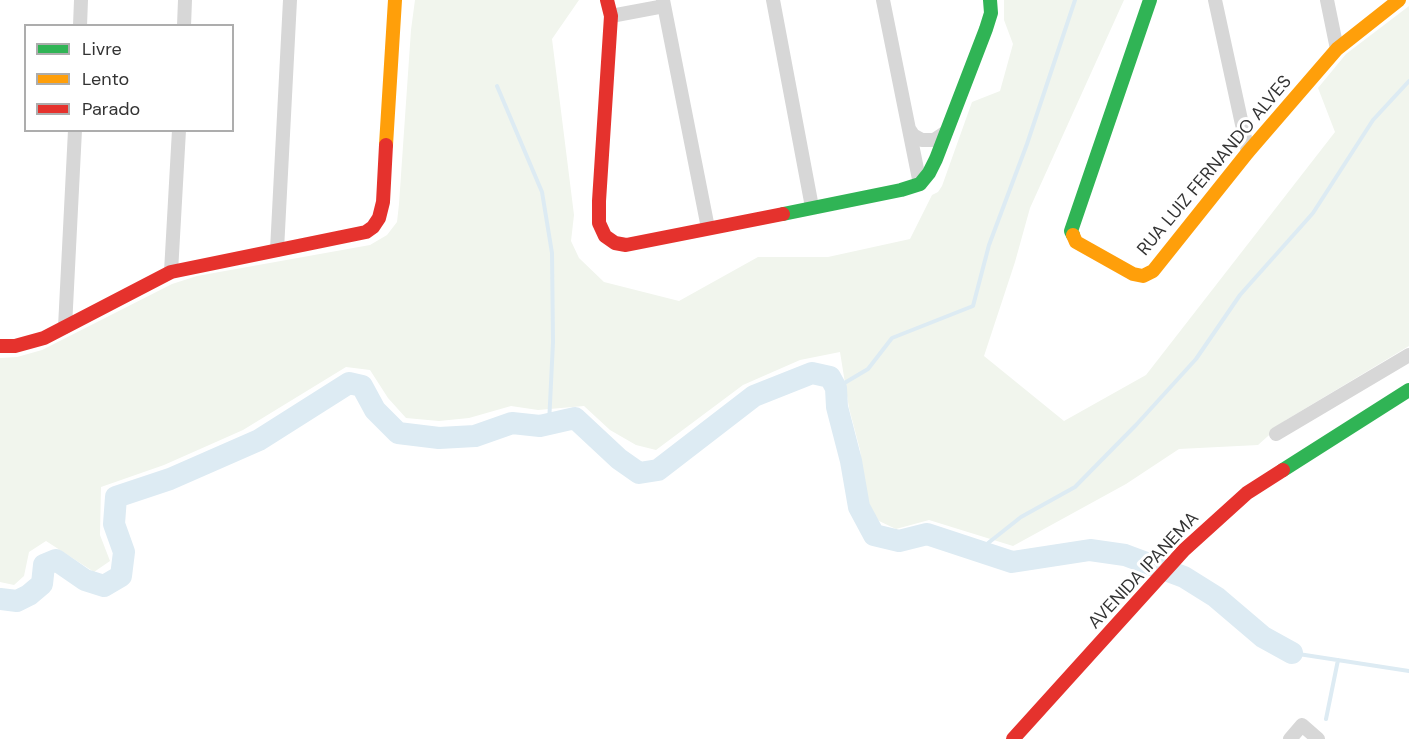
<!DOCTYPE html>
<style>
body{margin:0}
#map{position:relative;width:1409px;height:739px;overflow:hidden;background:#fff;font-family:"DM Sans",sans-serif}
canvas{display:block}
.legend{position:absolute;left:24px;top:24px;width:210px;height:108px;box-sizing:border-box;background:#fff;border:2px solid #adadad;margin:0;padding:8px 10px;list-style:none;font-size:18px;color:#333}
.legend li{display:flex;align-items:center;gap:12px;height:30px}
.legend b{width:30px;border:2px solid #adadad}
</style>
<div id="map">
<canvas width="1409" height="739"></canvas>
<ul class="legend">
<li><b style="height:8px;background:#30b455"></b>Livre</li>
<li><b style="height:8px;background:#ff9f0a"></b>Lento</li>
<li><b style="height:8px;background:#e5322d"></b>Parado</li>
</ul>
</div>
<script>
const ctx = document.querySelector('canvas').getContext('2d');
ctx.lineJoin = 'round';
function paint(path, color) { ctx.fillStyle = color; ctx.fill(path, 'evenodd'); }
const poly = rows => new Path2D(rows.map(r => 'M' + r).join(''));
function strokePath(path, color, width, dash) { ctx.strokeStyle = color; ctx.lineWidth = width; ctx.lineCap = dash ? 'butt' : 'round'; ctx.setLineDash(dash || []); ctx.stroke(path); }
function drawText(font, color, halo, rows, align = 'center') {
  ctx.font = font + ' "DM Sans",sans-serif'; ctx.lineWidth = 6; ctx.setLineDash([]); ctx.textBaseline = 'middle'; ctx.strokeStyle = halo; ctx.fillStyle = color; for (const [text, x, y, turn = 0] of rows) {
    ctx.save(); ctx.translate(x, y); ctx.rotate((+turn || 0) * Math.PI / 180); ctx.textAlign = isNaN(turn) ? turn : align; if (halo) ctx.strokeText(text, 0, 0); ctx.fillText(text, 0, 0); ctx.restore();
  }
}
const green = poly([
 [415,0,579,0,552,39,574,215,571,241,579,258,604,282,679,301,758,257,828,257,910,239,932,195,938,192,942,186,972,102,1000,91,1013,44,1004,20,1004,0,1124,0,1030,208,1015,262,984,356,1064,421,1146,375,1335,132,1318,88,1346,54,1409,6,1409,346,1286,420,1258,445,1179,449,1126,484,1013,546,929,520,896,529,879,521,867,503,860,450,849,408,840,352,800,360,743,385,656,450,636,445,610,430,584,406,538,410,511,406,469,418,439,421,406,418,388,398,370,370,346,367,243,430,164,465,101,487,100,535,110,561,94,572,46,541,29,552,24,576,14,585,0,582,0,358,17,357,42,350,172,284,197,276,370,245,387,235,397,222,399,204,411,30]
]);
const stream = poly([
 [497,86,542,192,552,253,553,342,549,424],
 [836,388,868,369,892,338,973,306,989,245,1027,144,1075,0],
 [978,551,1021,517,1075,487,1136,425,1196,359,1240,295,1313,213,1373,120,1409,81],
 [1292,653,1409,671],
 [1326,719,1338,660]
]);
const river = poly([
 [0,599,17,601,29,595,42,584,44,565,56,560,85,580,104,586,121,576,124,552,114,524,116,497,170,479,259,440,349,383,362,386,375,410,398,433,439,438,475,436,512,423,540,426,575,418,619,459,639,473,658,470,754,396,812,373,830,377,836,388,837,407,851,461,859,507,874,535,899,541,927,534,1012,562,1090,550,1125,555,1184,577,1216,597,1263,637,1292,653]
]);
const street = poly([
 [663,0,708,228],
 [773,0,812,207],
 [883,0,920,184],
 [1215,0,1248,152],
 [1327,0,1337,49],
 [611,16,664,6],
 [80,26,81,0],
 [184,26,185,0],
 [909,129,913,135,922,140,934,140,946,132],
 [277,250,290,0],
 [171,272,179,130],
 [65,327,75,130],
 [1276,434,1409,355],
 [1290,739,1302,725,1318,739]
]);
const fast = poly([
 [783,214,901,190,920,184,929,173,936,159,986,29,991,13,990,0],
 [1073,235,1071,231,1150,0],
 [1283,470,1409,390]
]);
const slow = poly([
 [386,145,395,0],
 [1073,235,1076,242,1133,274,1143,276,1153,271,1248,152,1337,49,1399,0]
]);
const jam = poly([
 [607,0,611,16,599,201,599,223,605,236,615,243,626,245,783,214],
 [0,346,15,346,44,338,171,272,366,232,373,227,379,218,383,202,386,145],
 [1013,739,1184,550,1247,493,1283,470]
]);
const streetNames = [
 ["RUA LUIZ FERNANDO ALVES",1215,166,-50],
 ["AVENIDA IPANEMA",1144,571,-47]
];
paint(green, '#f1f5ed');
strokePath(stream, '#ddebf3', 4);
strokePath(river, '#ddebf3', 22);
strokePath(street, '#d7d7d7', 14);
strokePath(fast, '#30b455', 14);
strokePath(slow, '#ff9f0a', 14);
strokePath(jam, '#e5322d', 14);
drawText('18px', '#333', '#fff', streetNames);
</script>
